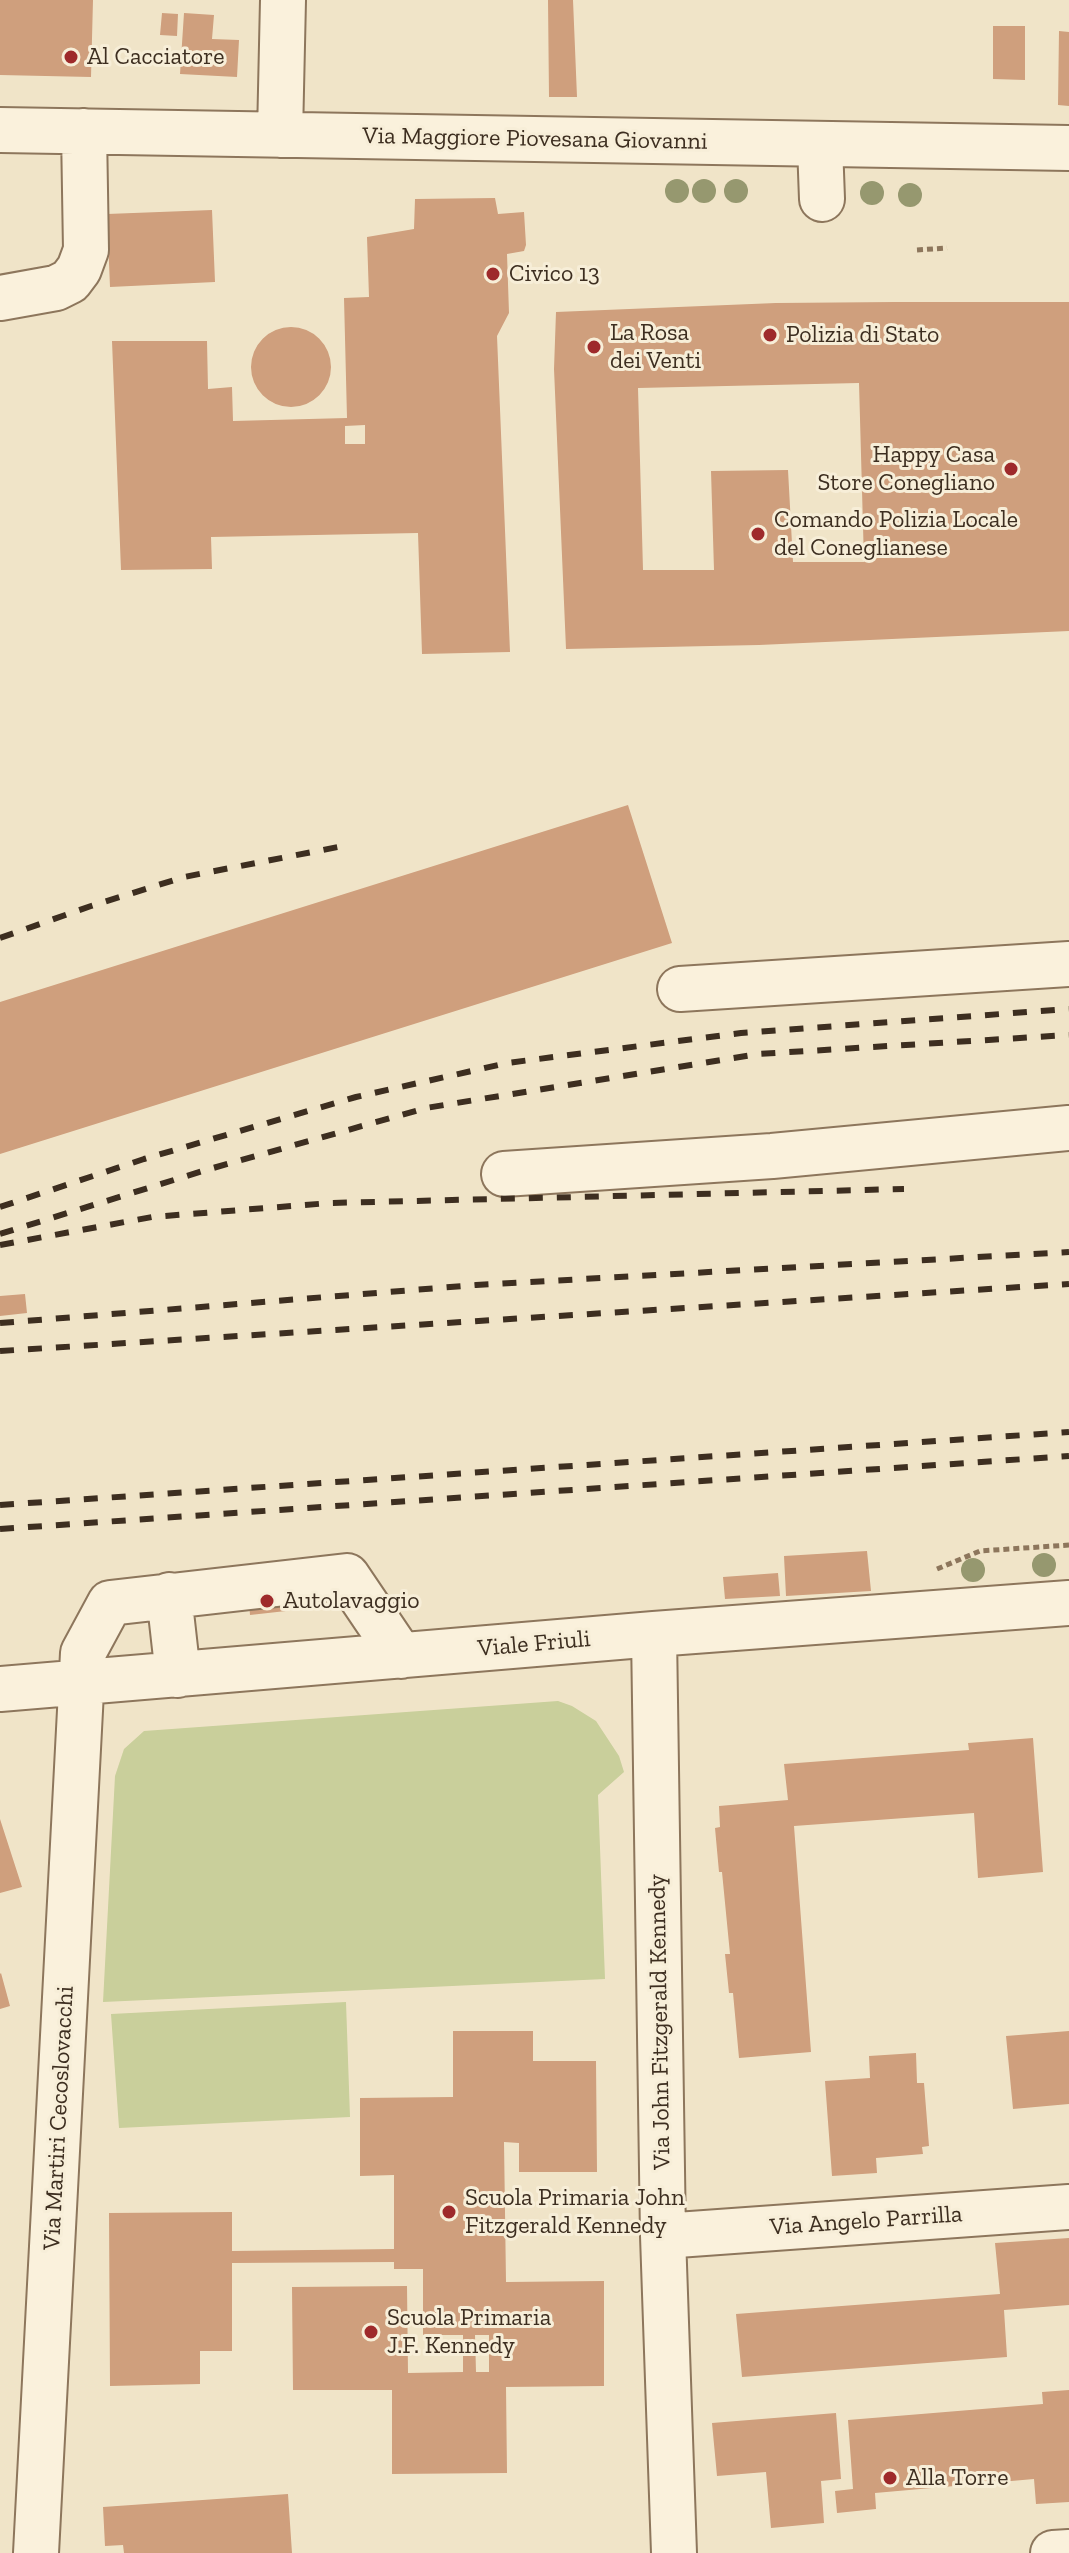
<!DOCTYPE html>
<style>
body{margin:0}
canvas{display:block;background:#f0e4c8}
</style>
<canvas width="1069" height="2553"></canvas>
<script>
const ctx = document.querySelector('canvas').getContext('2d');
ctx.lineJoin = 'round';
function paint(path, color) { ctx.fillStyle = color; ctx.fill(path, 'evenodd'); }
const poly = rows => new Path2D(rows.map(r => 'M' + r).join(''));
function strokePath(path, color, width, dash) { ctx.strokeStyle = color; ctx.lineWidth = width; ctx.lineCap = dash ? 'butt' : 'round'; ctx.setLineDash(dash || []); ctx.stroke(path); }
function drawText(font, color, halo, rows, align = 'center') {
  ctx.font = font + ' "Zilla Slab",serif'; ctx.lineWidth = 6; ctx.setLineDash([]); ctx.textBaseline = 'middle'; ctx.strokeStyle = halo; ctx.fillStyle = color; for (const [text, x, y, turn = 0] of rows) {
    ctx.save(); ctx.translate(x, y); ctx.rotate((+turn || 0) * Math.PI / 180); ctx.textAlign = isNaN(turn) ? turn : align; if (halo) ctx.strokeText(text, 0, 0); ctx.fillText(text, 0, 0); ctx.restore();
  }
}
const green = poly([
 [558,1701,572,1706,596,1721,619,1756,624,1772,598,1795,605,1979,103,2002,115,1776,124,1749,144,1731],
 [346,2002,350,2117,119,2128,111,2014]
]);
const building = poly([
 [0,0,93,0,91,77,0,75],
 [548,0,573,0,577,97,549,97],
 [162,13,178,14,177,36,160,35],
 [184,13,214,15,212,39,239,40,237,77,180,74],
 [993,26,1025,26,1025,80,993,79],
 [1059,31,1069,32,1069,106,1058,105],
 [495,198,498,214,524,212,526,245,524,251,507,254,509,313,497,336,510,652,422,654,418,533,211,537,212,569,121,570,112,341,207,341,208,389,232,387,233,421,347,418,344,298,369,297,367,237,414,229,415,199],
 [365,425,365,444,345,444,345,426],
 [212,210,215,282,110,287,107,214],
 [895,302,1069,302,1069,631,759,645,566,649,554,369,556,312,776,303],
 [859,383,864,562,793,562,788,470,711,471,714,570,643,570,638,388],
 '251 367a40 40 0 1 1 80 0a40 40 0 1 1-80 0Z',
 [628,805,672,943,0,1154,0,1002],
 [25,1294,27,1313,0,1316,0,1296],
 [867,1551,871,1591,786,1596,784,1556],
 [778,1573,780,1596,725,1599,723,1577],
 [284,1586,286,1611,250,1615,248,1590],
 [1033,1738,1043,1872,978,1878,974,1813,794,1826,811,2052,739,2058,733,1993,729,1993,725,1954,730,1954,722,1872,719,1872,715,1828,720,1827,719,1806,788,1800,784,1764,969,1750,968,1743],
 [0,1819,22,1887,0,1893],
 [1,1973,10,2006,0,2009,0,1974],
 [453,2031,533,2031,533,2061,596,2061,597,2172,519,2172,519,2143,504,2142,506,2282,604,2281,604,2386,506,2387,507,2473,392,2474,392,2390,293,2390,292,2287,407,2286,408,2373,463,2372,463,2335,423,2335,423,2269,394,2269,394,2262,232,2263,232,2351,200,2351,200,2384,110,2386,109,2213,232,2212,232,2251,394,2249,394,2175,360,2176,360,2098,453,2097],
 [475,2335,489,2335,489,2372,476,2372],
 [1069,2031,1069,2104,1013,2109,1006,2036],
 [916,2053,917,2083,924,2083,929,2146,922,2147,923,2154,876,2158,877,2173,832,2176,825,2081,870,2078,869,2056],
 [1069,2238,1069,2305,1004,2310,1007,2357,742,2377,736,2314,1000,2294,995,2243],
 [1069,2390,1069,2502,1036,2504,1034,2479,875,2493,876,2509,837,2513,835,2491,853,2489,848,2420,1043,2404,1042,2392],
 [836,2413,841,2479,821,2481,824,2523,771,2528,766,2472,717,2476,712,2423],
 [288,2494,292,2553,124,2553,123,2545,105,2546,103,2507]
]);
const path = poly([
 [917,250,947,248],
 [937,1569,980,1551,1069,1545]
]);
const minor = poly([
 [0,130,1069,148],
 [280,135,283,0],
 [820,145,822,199],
 [0,298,56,288,70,281,79,269,86,250,84,131],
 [680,989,1069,964],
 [504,1174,772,1156,1069,1128],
 [169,1595,178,1675],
 [654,1634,663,2236,674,2553],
 [0,1689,654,1634,1069,1603],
 [663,2236,1069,2207],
 [36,2553,83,1653,110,1603,347,1576,401,1656],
 [1053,2553,1069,2552]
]);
const rail = poly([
 [0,938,91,906,184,877,338,847],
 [0,1207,144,1159,356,1097,507,1063,741,1033,1069,1009],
 [0,1234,206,1170,426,1108,758,1054,1069,1035],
 [0,1245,152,1217,330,1203,904,1189],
 [0,1323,476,1285,1069,1252],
 [0,1351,1069,1284],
 [0,1505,1069,1432],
 [0,1529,1069,1456]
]);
const trees = [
 [677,191],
 [704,191],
 [736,191],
 [872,193],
 [910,195],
 [1044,1565],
 [973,1570]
];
const markers = [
 [71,57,8,"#9e2a2b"],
 [493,274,8,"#9e2a2b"],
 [770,335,8,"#9e2a2b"],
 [594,347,8,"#9e2a2b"],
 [1011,469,8,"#9e2a2b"],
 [758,534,8,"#9e2a2b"],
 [267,1601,8,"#9e2a2b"],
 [449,2212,8,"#9e2a2b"],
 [371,2332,8,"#9e2a2b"],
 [890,2478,8,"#9e2a2b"]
];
const poiNames = [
 ["Al Cacciatore",87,57],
 ["Civico 13",509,274],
 ["La Rosa",610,333],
 ["dei Venti",610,361],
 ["Polizia di Stato",786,335],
 ["Happy Casa",995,455,"right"],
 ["Store Conegliano",995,483,"right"],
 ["Comando Polizia Locale",774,520],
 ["del Coneglianese",774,548],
 ["Autolavaggio",283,1601],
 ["Scuola Primaria John",465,2198],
 ["Fitzgerald Kennedy",465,2226],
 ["Scuola Primaria",387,2318],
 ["J.F. Kennedy",387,2346],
 ["Alla Torre",906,2478]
];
const streetNames = [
 ["Via Maggiore Piovesana Giovanni",535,139,1],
 ["Viale Friuli",534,1644,-5],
 ["Via John Fitzgerald Kennedy",660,2022,-91],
 ["Via Martiri Cecoslovacchi",59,2118,-87],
 ["Via Angelo Parrilla",866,2221,-4]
];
paint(green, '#c9cf9b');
paint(building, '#cf9f7d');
strokePath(minor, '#8d765c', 48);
strokePath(path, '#8d765c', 5, [6, 4]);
strokePath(minor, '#faf1dc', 44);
strokePath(rail, '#3d2e20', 6, [14, 14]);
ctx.fillStyle = '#96986f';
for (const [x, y] of trees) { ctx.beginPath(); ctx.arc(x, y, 12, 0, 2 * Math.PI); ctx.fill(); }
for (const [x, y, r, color] of markers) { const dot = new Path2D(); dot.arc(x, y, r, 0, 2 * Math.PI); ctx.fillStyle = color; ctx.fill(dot); strokePath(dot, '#f7eed8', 3); }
drawText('24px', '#3d2e20', '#f7eed8', poiNames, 'left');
drawText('24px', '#3d2e20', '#f7eed8', streetNames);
</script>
